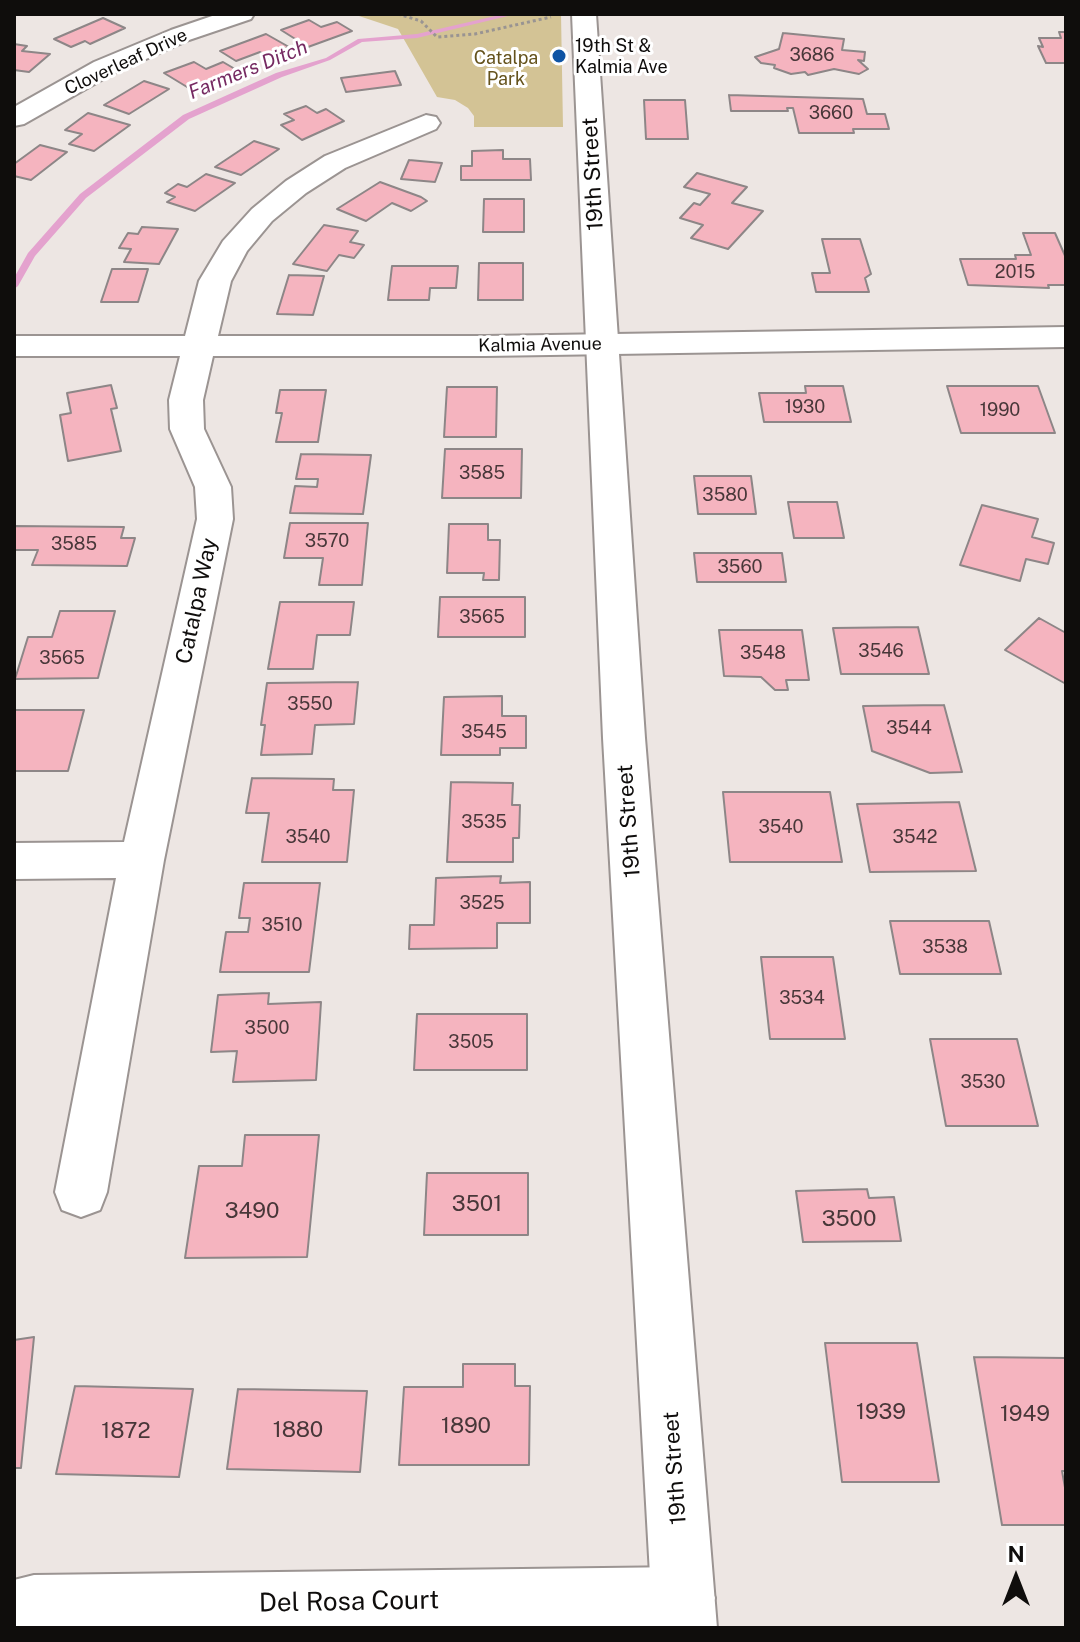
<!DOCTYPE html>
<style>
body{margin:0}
#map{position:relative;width:1080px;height:1642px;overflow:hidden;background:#ede6e3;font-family:"Public Sans",sans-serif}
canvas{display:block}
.frame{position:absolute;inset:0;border:16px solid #0f0d0c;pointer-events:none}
.north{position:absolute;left:976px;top:1538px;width:80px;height:80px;-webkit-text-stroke:6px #fff;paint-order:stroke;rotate:0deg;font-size:22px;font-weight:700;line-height:32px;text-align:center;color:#0f0d0c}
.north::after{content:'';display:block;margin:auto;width:28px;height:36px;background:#0f0d0c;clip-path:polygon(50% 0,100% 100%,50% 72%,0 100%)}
</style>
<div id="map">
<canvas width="1080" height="1642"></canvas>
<div class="frame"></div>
<div class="north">N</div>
</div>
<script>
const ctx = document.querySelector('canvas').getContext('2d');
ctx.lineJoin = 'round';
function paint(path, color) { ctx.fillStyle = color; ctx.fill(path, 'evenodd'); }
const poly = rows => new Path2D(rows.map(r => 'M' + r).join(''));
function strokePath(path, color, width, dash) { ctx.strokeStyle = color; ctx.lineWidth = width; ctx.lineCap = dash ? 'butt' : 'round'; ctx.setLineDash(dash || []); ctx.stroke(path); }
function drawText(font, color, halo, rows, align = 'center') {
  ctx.font = font + ' "Public Sans",sans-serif'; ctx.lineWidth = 6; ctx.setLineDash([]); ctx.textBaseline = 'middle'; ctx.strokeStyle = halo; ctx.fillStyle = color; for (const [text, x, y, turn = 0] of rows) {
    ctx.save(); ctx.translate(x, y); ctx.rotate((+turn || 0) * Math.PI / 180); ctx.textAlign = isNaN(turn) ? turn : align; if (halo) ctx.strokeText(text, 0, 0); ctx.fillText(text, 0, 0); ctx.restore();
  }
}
const green = poly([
 [353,14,561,14,563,127,474,127,474,116,468,108,455,100,437,97,398,29]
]);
const stream = poly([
 [504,14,516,14,417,38,362,42,330,60,282,77,189,119,86,198,35,256,18,286,14,289,14,278,28,253,80,194,183,115,276,73,326,58,358,39,417,34,504,14]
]);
const building = poly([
 [103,18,125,28,90,44,85,41,71,47,54,39,103,18],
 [309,20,321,27,337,22,352,31,308,47,281,30,309,20],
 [1059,32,1066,32,1066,67,1065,63,1046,63,1038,46,1043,47,1039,38,1061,38,1059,32],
 [783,33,844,39,842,50,865,52,864,61,858,60,868,69,859,74,834,69,808,75,805,72,791,74,774,68,775,65,761,63,755,57,779,49,783,33],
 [266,34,289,47,266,56,260,52,236,61,220,51,266,34],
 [14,44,27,46,22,51,50,54,29,72,14,70,14,44],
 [194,62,206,69,223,62,240,72,192,90,164,73,194,62],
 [395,71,401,85,346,92,341,78,395,71],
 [144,81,169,89,129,114,104,105,144,81],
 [729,95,863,99,867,114,885,114,889,129,853,129,854,133,799,133,793,108,787,108,788,111,731,111,729,95],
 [644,100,685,100,688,139,646,139,644,100],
 [306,106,317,113,326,109,344,121,302,140,281,125,294,120,284,114,306,106],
 [88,113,130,125,94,151,69,144,82,134,65,130,88,113],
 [254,141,279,149,241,175,215,167,254,141],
 [40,145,67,152,31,180,14,176,14,164,40,145],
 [503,150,503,159,530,159,531,180,461,180,461,166,472,166,472,151,503,150],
 [409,160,442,163,435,182,401,179,409,160],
 [697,173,747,187,732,203,763,211,728,249,691,238,703,225,680,218,694,203,700,205,710,194,684,187,697,173],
 [206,174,235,183,195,211,167,202,175,197,165,193,178,184,187,187,206,174],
 [380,182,421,197,427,201,411,211,392,203,366,221,337,209,380,182],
 [484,199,524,199,524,232,483,232,484,199],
 [324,225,358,231,350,242,364,245,354,258,339,255,327,271,293,264,324,225],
 [142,227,178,229,159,264,124,262,131,249,119,248,128,233,138,234,142,227],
 [1023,233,1055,233,1066,258,1066,285,1048,285,1049,288,968,285,960,259,1016,259,1015,255,1031,255,1023,233],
 [822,239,860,239,871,274,865,278,869,292,816,292,812,273,830,273,822,239],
 [479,263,523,263,523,300,478,300,479,263],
 [392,266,458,266,456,288,430,288,429,300,388,300,392,266],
 [112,269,148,269,138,302,101,302,112,269],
 [289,275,324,276,313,315,277,314,289,275],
 [111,385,117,408,111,409,121,451,68,461,60,415,71,413,67,393,111,385],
 [805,386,843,386,851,422,764,422,759,393,806,393,805,386],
 [947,386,1038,386,1055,433,961,433,947,386],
 [447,387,497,387,496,437,444,437,447,387],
 [280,390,326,390,318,442,276,442,282,413,276,413,280,390],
 [445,449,522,449,521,498,442,498,445,449],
 [301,454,371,455,363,514,290,513,295,486,317,487,318,479,296,479,301,454],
 [694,476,751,476,756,514,698,514,694,476],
 [788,502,837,502,844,538,794,538,788,502],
 [982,505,1038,519,1032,537,1054,543,1048,564,1026,559,1020,581,960,565,982,505],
 [290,523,368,523,362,585,319,585,323,558,284,558,290,523],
 [449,524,488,524,488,540,500,540,499,580,483,580,484,573,447,573,449,524],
 [14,526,124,527,121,538,135,538,127,566,32,565,38,550,14,550,14,526],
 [694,553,782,553,786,582,697,582,694,553],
 [440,597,525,597,525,637,438,637,440,597],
 [280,602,354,602,350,635,317,635,313,669,268,669,280,602],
 [60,611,115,611,98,678,15,679,28,637,52,637,60,611],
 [1039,618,1066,633,1066,684,1005,650,1039,618],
 [918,627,929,674,841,674,833,628,918,627],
 [719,630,802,630,809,680,786,680,788,690,775,690,761,677,724,676,719,630],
 [358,682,354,724,315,725,312,754,261,755,265,725,261,725,267,683,358,682],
 [502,696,502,716,526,716,526,748,500,748,500,755,441,755,444,697,502,696],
 [944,705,962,772,930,773,872,751,863,706,944,705],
 [14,710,84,710,68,771,14,771,14,710],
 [252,778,334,779,333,790,354,790,347,862,262,862,269,813,246,813,252,778],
 [451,782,513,783,512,805,520,805,519,838,513,838,513,862,447,862,451,782],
 [723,792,830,792,842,862,730,862,723,792],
 [959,802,976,871,870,872,857,804,959,802],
 [501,876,500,883,530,882,530,923,497,923,497,948,409,949,410,925,434,925,436,878,501,876],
 [244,883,320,883,309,972,220,972,226,932,248,932,250,918,239,918,244,883],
 [890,921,989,921,1001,974,900,974,890,921],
 [761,957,833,957,845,1039,770,1039,761,957],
 [269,993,268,1004,321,1002,316,1080,233,1082,237,1051,211,1052,218,995,269,993],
 [417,1014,527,1014,527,1070,414,1070,417,1014],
 [930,1039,1017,1039,1038,1126,946,1126,930,1039],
 [245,1135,319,1135,307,1257,185,1258,199,1166,242,1166,245,1135],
 [427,1173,528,1173,528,1235,424,1235,427,1173],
 [867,1189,869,1198,894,1197,901,1241,803,1242,796,1191,867,1189],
 [34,1337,21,1468,14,1468,14,1340,34,1337],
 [825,1343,917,1343,939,1482,842,1482,825,1343],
 [974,1357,1066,1358,1066,1471,1062,1471,1066,1493,1066,1525,1002,1525,974,1357],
 [463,1364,515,1364,515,1386,530,1386,529,1465,399,1465,404,1387,463,1387,463,1364],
 [75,1386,193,1389,179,1477,56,1474,75,1386],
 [238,1389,367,1391,360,1472,227,1469,238,1389]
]);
const path = poly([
 [398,14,421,21,437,37,475,34,551,17]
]);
const minor = poly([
 [218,14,254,14,251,19,189,40,112,74,24,124,14,126,14,107,94,62,171,30,218,14],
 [426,115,436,117,440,123,436,129,345,168,306,193,272,221,247,251,231,281,218,336,485,336,1066,327,1066,347,485,356,213,356,203,400,204,429,231,487,233,519,164,860,107,1192,100,1210,81,1217,62,1210,55,1192,116,878,14,879,14,843,124,842,197,519,195,487,170,429,169,400,180,356,14,356,14,336,185,336,199,281,223,241,252,209,286,181,325,156,426,115],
 [684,1567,706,1576,715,1598,706,1620,687,1628,14,1628,14,1580,34,1575,684,1567]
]);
const tertiary = poly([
 [572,14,596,14,645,738,717,1628,653,1628,603,738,572,14]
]);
const markers = [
 [559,56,8,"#0f54a4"]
];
const farPoinames = [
 ["19th St &",575,46],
 ["Kalmia Ave",575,67]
];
const numberNames = [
 ["3686",812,55],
 ["3660",831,113],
 ["2015",1015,272],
 ["1930",805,407],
 ["1990",1000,410],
 ["3585",482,473],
 ["3580",725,495],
 ["3570",327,541],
 ["3585",74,544],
 ["3560",740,567],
 ["3565",482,617],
 ["3546",881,651],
 ["3548",763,653],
 ["3565",62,658],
 ["3550",310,704],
 ["3544",909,728],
 ["3545",484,732],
 ["3535",484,822],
 ["3540",781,827],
 ["3540",308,837],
 ["3542",915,837],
 ["3525",482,903],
 ["3510",282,925],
 ["3538",945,947],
 ["3534",802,998],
 ["3500",267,1028],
 ["3505",471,1042],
 ["3530",983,1082]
];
const farParknames = [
 ["Catalpa",506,58],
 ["Park",506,79]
];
const farStreetnames = [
 ["Cloverleaf Drive",126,62,-25],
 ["Kalmia Avenue",540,345,-1]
];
const farWaternames = [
 ["Farmers Ditch",248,70,-22]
];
const streetNames = [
 ["19th Street",593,174,-93],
 ["Catalpa Way",197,601,-78],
 ["19th Street",629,821,-94],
 ["19th Street",675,1468,-94]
];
const nearNumbernames = [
 ["3501",477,1204],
 ["3490",252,1211],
 ["3500",849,1219],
 ["1939",881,1412],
 ["1949",1025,1414],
 ["1890",466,1426],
 ["1880",298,1430],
 ["1872",126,1431]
];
const nearStreetnames = [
 ["Del Rosa Court",349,1602,-1]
];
paint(green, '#d3c395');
paint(stream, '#e4a2ce');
paint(building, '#f5b4bf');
strokePath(building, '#8d8687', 2);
strokePath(minor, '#9b9492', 4);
strokePath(tertiary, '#9b9492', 4);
strokePath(path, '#999492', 3, [3, 3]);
paint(minor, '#fff');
paint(tertiary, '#fff');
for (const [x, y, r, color] of markers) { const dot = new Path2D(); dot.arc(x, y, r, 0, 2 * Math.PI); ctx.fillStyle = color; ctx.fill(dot); strokePath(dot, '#fff', 3); }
drawText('18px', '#0f0d0c', '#fff', farPoinames, 'left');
drawText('18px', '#483739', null, numberNames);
drawText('18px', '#64521c', '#fff', farParknames);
drawText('18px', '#0f0d0c', '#fff', farStreetnames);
drawText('italic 20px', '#762a62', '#fff', farWaternames);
drawText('22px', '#0f0d0c', '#fff', streetNames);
drawText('22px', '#483739', null, nearNumbernames);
drawText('26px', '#0f0d0c', '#fff', nearStreetnames);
</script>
